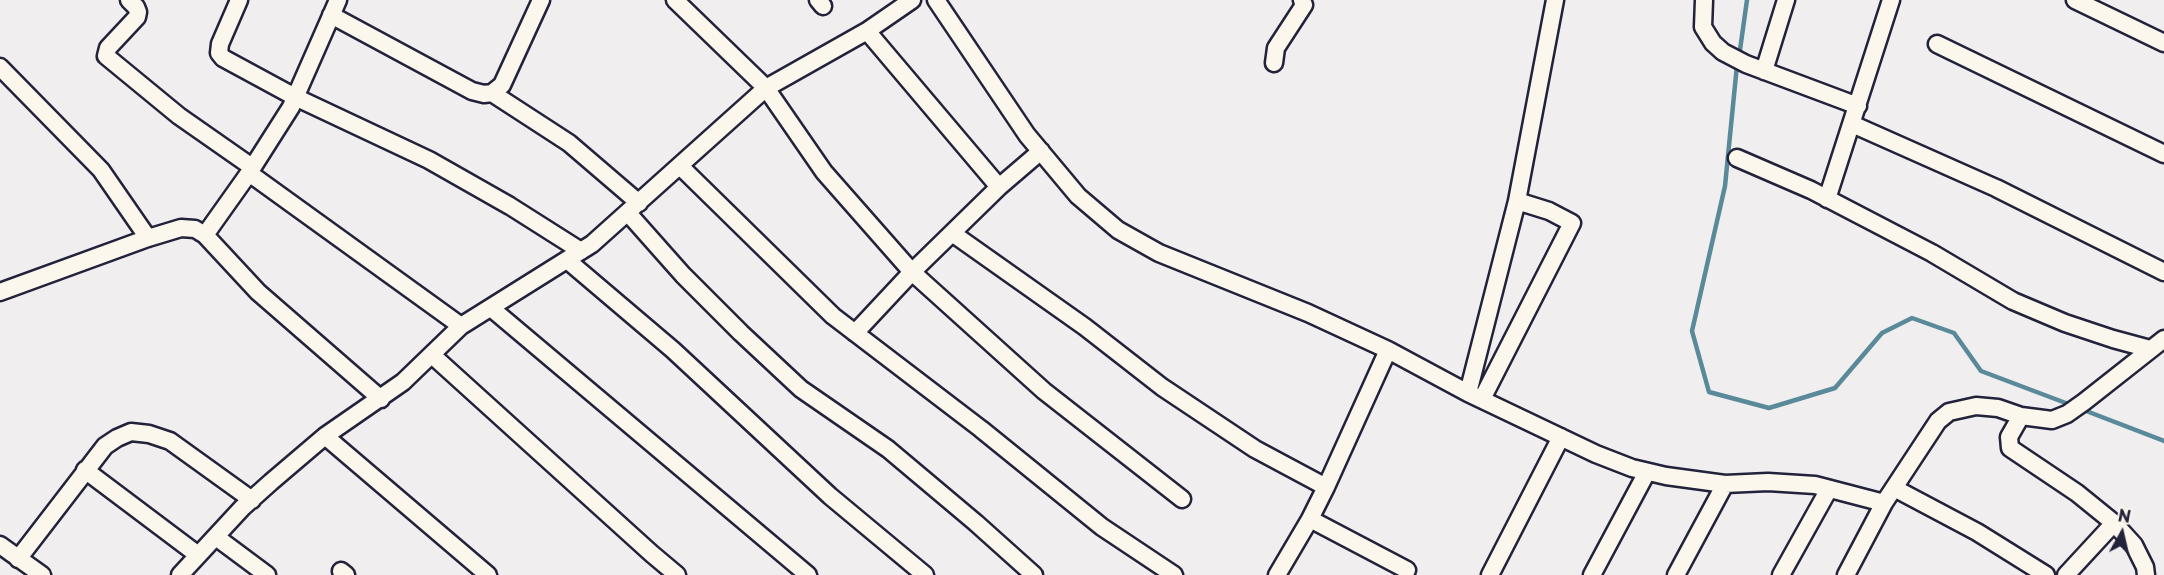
<!DOCTYPE html>
<style>
body{margin:0}
#map{position:relative;width:2164px;height:575px;overflow:hidden;background:#f0eeef;font-family:"Playpen Sans",sans-serif}
canvas{display:block}
.north{position:absolute;left:2092px;top:503px;width:60px;height:60px;-webkit-text-stroke:4px #fbf7ec;paint-order:stroke;rotate:8deg;font-size:16px;font-weight:700;line-height:24px;text-align:center;color:#22223b}
.north::after{content:'';display:block;margin:auto;width:21px;height:27px;background:#22223b;clip-path:polygon(50% 0,100% 100%,50% 72%,0 100%)}
</style>
<div id="map">
<canvas width="2164" height="575"></canvas>
<div class="north">N</div>
</div>
<script>
const ctx = document.querySelector('canvas').getContext('2d');
ctx.lineJoin = 'round';
const poly = rows => new Path2D(rows.map(r => 'M' + r).join(''));
function strokePath(path, color, width, dash) { ctx.strokeStyle = color; ctx.lineWidth = width; ctx.lineCap = dash ? 'butt' : 'round'; ctx.setLineDash(dash || []); ctx.stroke(path); }
const stream = poly([
 [1739,57,1747,0],
 [1737,65,1725,186,1692,331,1709,392,1769,408,1835,388,1882,333,1912,318,1954,333,1981,371,2071,405],
 [2081,409,2164,441]
]);
const minor = poly([
 [129,0,136,7,138,12,137,17,108,48,106,56,179,116,252,167],
 [239,0,220,44,219,53,223,58,295,97,429,160,510,206,581,251],
 [675,0,766,88,824,172,912,272,1044,391,1182,499],
 [818,0,823,6],
 [936,0,1027,135,1078,196,1118,230,1159,253,1308,313,1388,350,1468,393,1596,454,1632,468,1666,476,1725,484,1768,482,1815,485,1884,503],
 [1704,0,1703,27,1713,43,1723,52,1746,64,1858,106],
 [2075,0,2164,43],
 [331,15,472,91,484,94,492,93,502,85,541,0],
 [867,31,999,187],
 [1937,44,2164,154],
 [1274,63,1276,48,1304,5,1302,0],
 [0,67,101,170,148,238],
 [1764,71,1786,0],
 [492,93,569,143,639,203],
 [1852,124,1996,188,2164,272],
 [1737,158,1811,190,1932,253,2013,301,2065,323,2113,339,2150,349],
 [681,167,833,316,981,429,1102,527,1174,575],
 [249,173,461,326],
 [1827,199,1891,0],
 [628,213,683,275,741,333,801,389,888,449,976,523,1034,575],
 [952,233,1085,327,1162,387,1255,449,1326,487],
 [205,235,249,173,291,107,338,0],
 [567,260,673,350,830,496,925,575],
 [0,292,148,238,181,228,195,229,205,235,258,292,381,399],
 [491,308,808,575],
 [855,333,912,272,999,187,1041,151],
 [432,355,652,554,677,575],
 [1468,393,1517,201,1555,0],
 [1482,399,1572,223,1549,211,1517,201],
 [2021,416,2009,437,2010,448,2077,493,2114,523,2134,545,2145,567,2146,575],
 [325,436,488,575],
 [85,470,198,555],
 [1894,488,1977,532,2046,575],
 [1310,519,1407,570],
 [216,537,267,575],
 [0,545,42,575],
 [18,559,105,446,117,438,131,432,149,434,170,441,252,500],
 [341,571,346,575],
 [180,575,242,508,271,482,325,436,403,382,461,326,592,244,766,88,867,31,912,0],
 [1277,575,1310,519,1326,487,1388,350],
 [1490,575,1561,437],
 [1592,575,1647,472],
 [1676,575,1725,484],
 [1781,575,1829,489],
 [1846,575,1884,503,1938,421,1949,412,1976,406,1998,408,2021,416,2052,420,2067,414,2084,402,2164,339],
 [2066,575,2114,523]
]);
strokePath(stream, '#5a8a9a', 4.5);
strokePath(minor, '#22223b', 21);
strokePath(minor, '#fbf7ec', 16);
</script>
